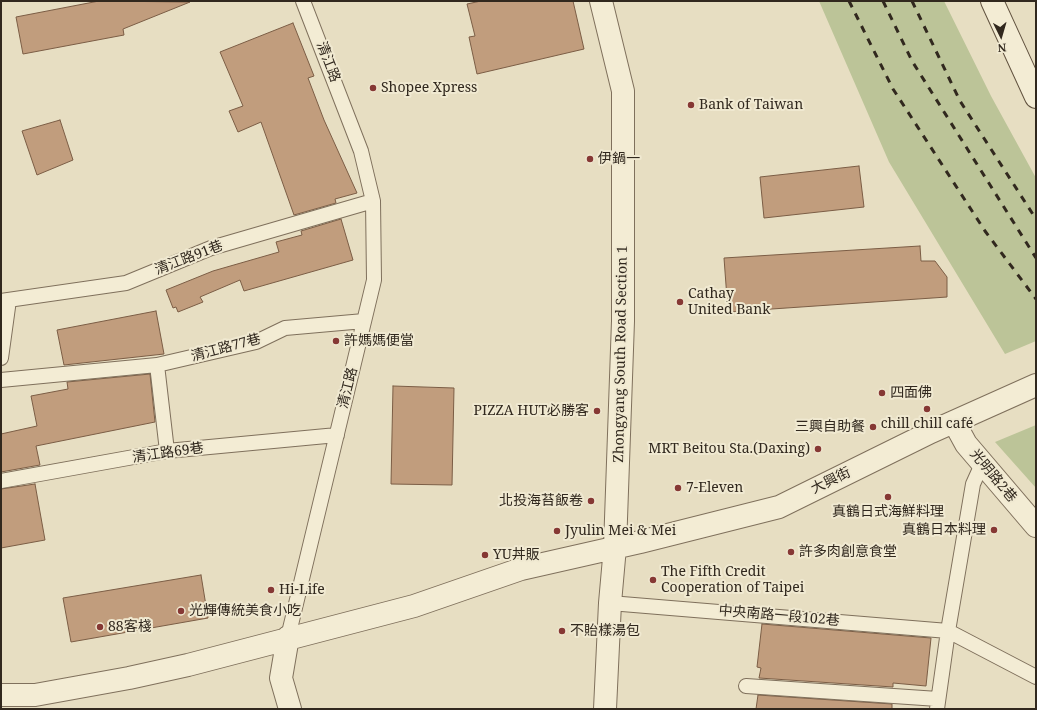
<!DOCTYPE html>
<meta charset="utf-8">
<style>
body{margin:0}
#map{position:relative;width:1037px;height:710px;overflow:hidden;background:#e7dec2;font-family:"Noto Serif",serif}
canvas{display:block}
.frame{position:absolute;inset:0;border:2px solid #31281e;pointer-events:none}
.north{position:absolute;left:981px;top:16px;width:40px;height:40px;-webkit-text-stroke:3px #f0e9d1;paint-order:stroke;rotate:175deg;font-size:11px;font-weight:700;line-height:16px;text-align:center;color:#31281e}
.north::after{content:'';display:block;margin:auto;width:14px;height:18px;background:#31281e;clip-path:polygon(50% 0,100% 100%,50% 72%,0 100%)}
</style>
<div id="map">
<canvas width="1037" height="710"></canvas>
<div class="frame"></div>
<div class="north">N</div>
</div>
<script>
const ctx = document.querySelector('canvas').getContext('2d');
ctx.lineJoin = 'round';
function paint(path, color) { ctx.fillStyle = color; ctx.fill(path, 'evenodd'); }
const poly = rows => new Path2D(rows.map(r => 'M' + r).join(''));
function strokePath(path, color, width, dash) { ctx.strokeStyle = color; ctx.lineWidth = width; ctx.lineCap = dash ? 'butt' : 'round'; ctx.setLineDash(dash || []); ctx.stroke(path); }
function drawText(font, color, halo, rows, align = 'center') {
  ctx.font = font + ' "Noto Serif","Noto Sans TC",serif'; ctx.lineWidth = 4; ctx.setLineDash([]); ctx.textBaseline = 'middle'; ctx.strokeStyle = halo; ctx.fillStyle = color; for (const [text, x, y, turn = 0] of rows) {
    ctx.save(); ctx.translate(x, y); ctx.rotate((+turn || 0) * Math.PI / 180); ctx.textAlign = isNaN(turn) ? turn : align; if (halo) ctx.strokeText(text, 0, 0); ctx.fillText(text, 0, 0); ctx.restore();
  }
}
const green = poly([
 [819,1,944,1,991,96,1036,178,1036,341,1005,354,889,162],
 [1036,425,1036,488,995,442]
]);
const building = poly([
 [99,1,190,2,123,29,124,35,23,54,16,17,99,1],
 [481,1,573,1,584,49,477,74,469,37,475,36,467,4,481,1],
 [293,23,314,76,308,78,324,120,357,193,335,199,336,203,294,215,261,122,238,132,229,111,243,106,220,52,293,23],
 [60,120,73,160,37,175,22,131,60,120],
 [859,166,864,207,764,218,760,177,859,166],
 [341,219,353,260,244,291,240,280,200,297,203,302,178,312,176,307,173,308,166,290,213,271,279,252,276,242,302,235,301,231,341,219],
 [920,246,921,261,935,261,947,277,947,297,728,312,724,258,920,246],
 [156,311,164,354,64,365,57,330,156,311],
 [150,374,155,422,36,446,40,465,1,472,1,434,37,426,31,396,68,389,67,382,150,374],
 [393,386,454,388,452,485,391,484,393,386],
 [35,484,45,540,1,548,1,489,35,484],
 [201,575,208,618,71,642,63,598,201,575],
 [762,624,931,638,926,686,893,683,893,687,759,678,761,668,757,667,762,624],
 [758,695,892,704,892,709,756,709,758,695]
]);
const lane = poly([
 [1,301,126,283,211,248,373,201],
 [1,358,9,300],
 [1,380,157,365],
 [167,451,157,365,256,342,285,328,364,321],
 [982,464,973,484,948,631,1036,677],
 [1,481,167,451,337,435],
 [610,603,948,631,937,709],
 [288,637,374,280,373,201,361,151,303,1],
 [746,686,938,699]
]);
const street = poly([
 [601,1,623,91,623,321,615,547,610,603,605,709],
 [954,422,966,444,1036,526],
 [288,637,281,678,290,709],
 [1,695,35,695,129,678,188,665,414,606,521,569,640,542,779,507,931,432,1036,385]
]);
const secondary = poly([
 [992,1,1036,97]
]);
const rail = poly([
 [849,1,893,89,985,231,1036,299],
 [883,1,912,61,1036,258],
 [912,1,960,101,1036,219]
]);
const markers = [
 [373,88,4,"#863834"],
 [691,105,4,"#863834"],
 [590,159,4,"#863834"],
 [680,302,4,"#863834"],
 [336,341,4,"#863834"],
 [882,393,4,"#863834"],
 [927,409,4,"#863834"],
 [597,411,4,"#863834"],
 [873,427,4,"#863834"],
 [818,449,4,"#863834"],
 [678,488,4,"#863834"],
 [888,497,4,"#863834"],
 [591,501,4,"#863834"],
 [994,530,4,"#863834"],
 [557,531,4,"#863834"],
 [791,552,4,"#863834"],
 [485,555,4,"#863834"],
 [653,580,4,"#863834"],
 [271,590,4,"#863834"],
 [181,611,4,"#863834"],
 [100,627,4,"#863834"],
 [562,631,4,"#863834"]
];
const streetNames = [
 ["清江路",328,62,69],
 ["清江路91巷",189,258,-21],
 ["清江路77巷",226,348,-15],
 ["Zhongyang South Road Section 1",621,354,-89],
 ["清江路",348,388,-76],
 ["清江路69巷",168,453,-8],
 ["光明路2巷",993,476,50],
 ["大興街",831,481,-26],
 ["中央南路一段102巷",779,616,5]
];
const poiNames = [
 ["Shopee Xpress",381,88],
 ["Bank of Taiwan",699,105],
 ["伊鍋一",598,159],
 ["Cathay",688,294],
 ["United Bank",688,310],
 ["許媽媽便當",344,341],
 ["四面佛",890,393],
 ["PIZZA HUT必勝客",589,411,"right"],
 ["chill chill café",927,424,"center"],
 ["三興自助餐",865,427,"right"],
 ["MRT Beitou Sta.(Daxing)",810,449,"right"],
 ["7-Eleven",686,488],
 ["北投海苔飯卷",583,501,"right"],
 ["真鶴日式海鮮料理",888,512,"center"],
 ["真鶴日本料理",986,530,"right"],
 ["Jyulin Mei & Mei",565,531],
 ["許多肉創意食堂",799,552],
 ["YU丼販",493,555],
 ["The Fifth Credit",661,572],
 ["Cooperation of Taipei",661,588],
 ["Hi-Life",279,590],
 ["光輝傳統美食小吃",189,611],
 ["88客棧",108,627],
 ["不貽樣湯包",570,631]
];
paint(green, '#bcc498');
paint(building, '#c19d7d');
strokePath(building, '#7b5d45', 1);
strokePath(lane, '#7f705c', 16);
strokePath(street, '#7f705c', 24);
strokePath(secondary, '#61523f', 24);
strokePath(lane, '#f3ecd4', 14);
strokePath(street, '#f3ecd4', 22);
strokePath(secondary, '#f3ecd4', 22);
strokePath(rail, '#31281e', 3, [7, 7]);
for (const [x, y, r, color] of markers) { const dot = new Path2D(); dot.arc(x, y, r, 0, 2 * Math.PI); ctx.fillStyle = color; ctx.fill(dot); strokePath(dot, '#f0e9d1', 1.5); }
drawText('14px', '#31281e', '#f0e9d1', streetNames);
drawText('14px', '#31281e', '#f0e9d1', poiNames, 'left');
</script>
